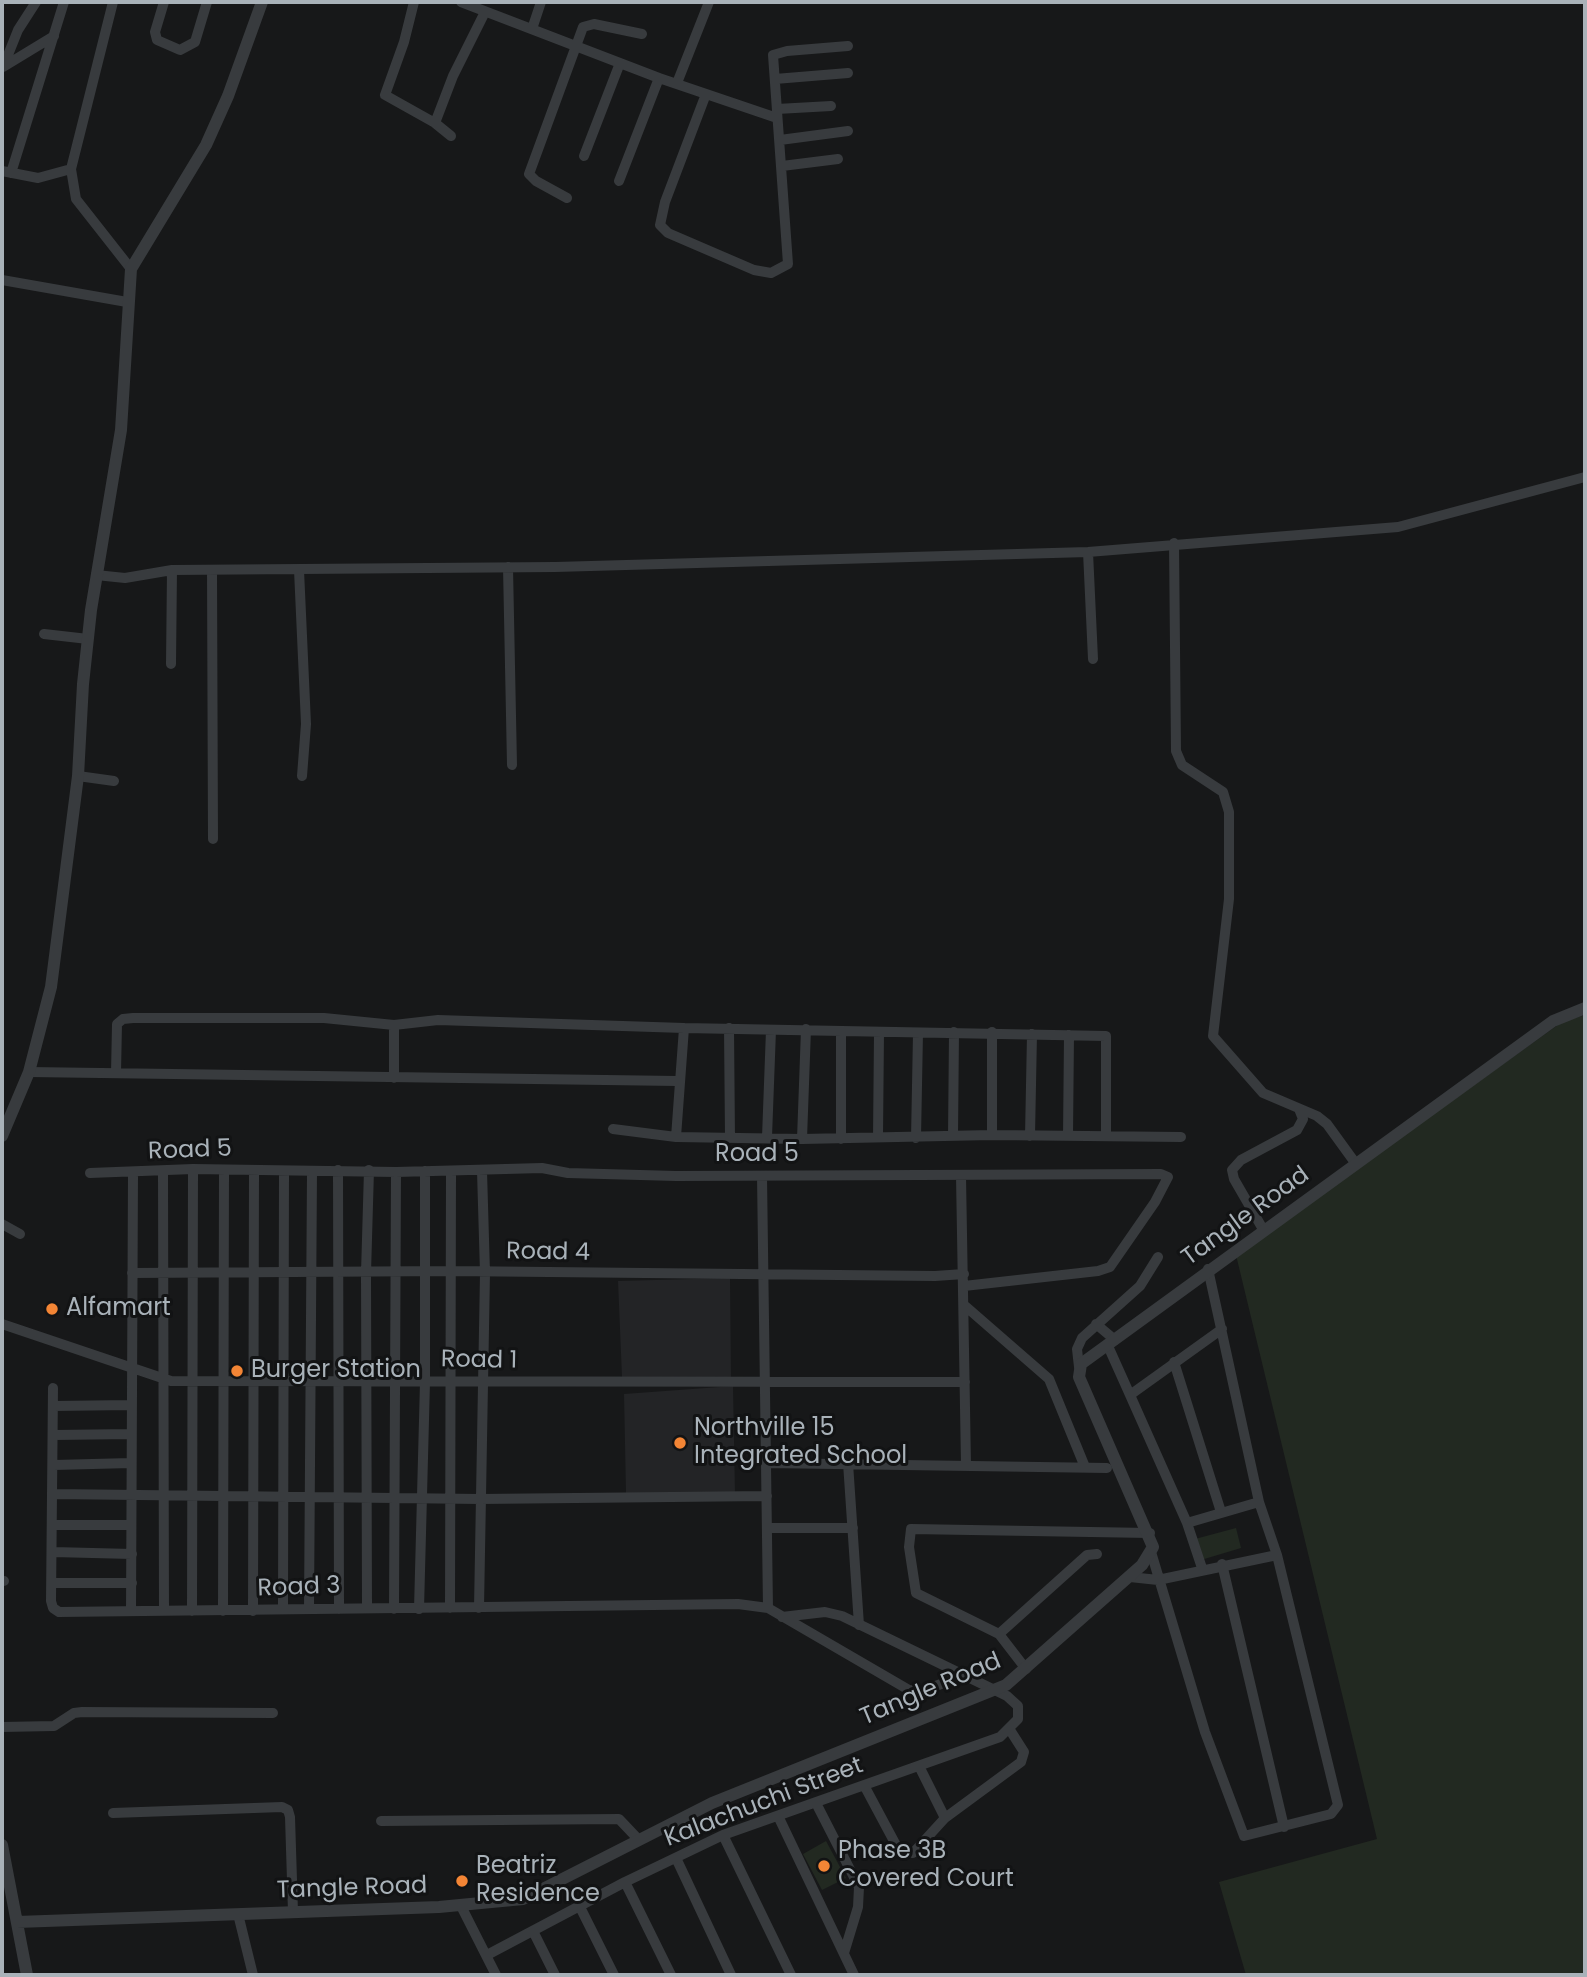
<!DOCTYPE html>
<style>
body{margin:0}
#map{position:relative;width:1587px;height:1977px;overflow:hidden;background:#171819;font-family:Poppins,sans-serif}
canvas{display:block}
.frame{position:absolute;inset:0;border:4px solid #a9b2b9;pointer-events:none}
</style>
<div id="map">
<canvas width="1587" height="1977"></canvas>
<div class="frame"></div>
</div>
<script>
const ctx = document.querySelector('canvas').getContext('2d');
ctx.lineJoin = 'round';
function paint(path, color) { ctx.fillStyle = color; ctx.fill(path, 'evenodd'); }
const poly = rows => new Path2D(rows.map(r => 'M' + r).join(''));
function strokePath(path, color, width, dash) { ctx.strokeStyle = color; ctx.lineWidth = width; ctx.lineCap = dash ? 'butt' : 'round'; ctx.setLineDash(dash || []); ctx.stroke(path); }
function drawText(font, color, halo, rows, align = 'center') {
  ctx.font = font + ' Poppins,sans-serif'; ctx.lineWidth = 6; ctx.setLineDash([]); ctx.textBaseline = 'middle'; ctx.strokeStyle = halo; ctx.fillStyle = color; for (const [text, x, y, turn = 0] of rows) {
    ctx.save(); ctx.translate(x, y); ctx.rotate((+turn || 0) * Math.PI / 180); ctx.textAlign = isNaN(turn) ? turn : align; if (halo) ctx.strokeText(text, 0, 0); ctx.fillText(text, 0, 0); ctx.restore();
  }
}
const built = poly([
 [730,1278,731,1378,622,1377,618,1281],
 [733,1386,735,1494,626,1493,624,1394]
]);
const green = poly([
 [1585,1015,1585,1975,1246,1975,1219,1882,1377,1839,1236,1255,1562,1022],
 [1236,1528,1241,1548,1201,1560,1195,1539],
 [826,1841,846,1878,822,1890,803,1854]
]);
const minor = poly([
 [164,2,155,32,157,40,180,50,195,42,207,2],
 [414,2,404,42,385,95,435,123],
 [461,2,659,78,777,118],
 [532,29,541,2],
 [4,65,18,30,36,2],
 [3,67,54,36],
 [775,79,848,73],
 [677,83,709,2],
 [706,94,665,202,660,225,668,233,754,270,771,273,788,264,773,55,787,51,848,46],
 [777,109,831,106],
 [451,136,435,123,453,76,485,12],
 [780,140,848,131],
 [584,156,620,63],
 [782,166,838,159],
 [71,169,113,2],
 [2,171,38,178,71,169,76,199,131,269],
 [11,173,64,2],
 [619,181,659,78],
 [567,198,536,181,529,174,583,27,594,24,642,34],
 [2,280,127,302],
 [1174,543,1176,751,1182,765,1223,792,1229,812,1229,899,1213,1036,1263,1093,1317,1116,1327,1124,1356,1164],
 [1088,552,1093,659],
 [508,567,512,765],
 [212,570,213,839],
 [299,570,306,724,302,776],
 [96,575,125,578,172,570,555,567,1088,552,1398,527,1585,477],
 [44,634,88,639],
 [171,664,172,570],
 [78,776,114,781],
 [729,1028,730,1138],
 [992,1032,992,1135],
 [29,1072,677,1081],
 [116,1073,117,1024,123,1019,133,1018,324,1018,394,1025,438,1020,684,1028,1106,1036,1106,1136],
 [394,1078,394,1025],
 [613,1129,676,1137,802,1139,992,1135,1181,1137],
 [953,1136,954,1032],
 [1030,1136,1032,1034],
 [1068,1136,1069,1035],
 [676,1137,684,1028],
 [767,1137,771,1030],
 [878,1137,879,1033],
 [916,1138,918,1033],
 [802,1139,806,1029],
 [841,1139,841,1032],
 [338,1170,339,1609],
 [90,1173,193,1169,396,1172,542,1168,568,1173,676,1176,1161,1174,1168,1177,1155,1202,1110,1267,1098,1271,964,1286],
 [163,1173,164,1611],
 [762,1176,768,1608],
 [961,1176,966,1465],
 [2,1224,20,1234],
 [1264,1231,1234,1179,1232,1170,1241,1160,1297,1130,1303,1119,1299,1109],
 [132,1273,452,1271,935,1276,964,1274],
 [964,1305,1049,1379,1085,1467],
 [2,1324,171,1381,965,1382],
 [1096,1324,1115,1340],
 [1108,1346,1130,1395],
 [1174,1362,1221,1512],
 [1079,1367,1077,1349,1082,1338,1140,1286,1158,1257],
 [53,1388,51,1601,53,1608,59,1612,738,1604,768,1608,909,1690,923,1691,964,1675],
 [53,1406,131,1405],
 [54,1435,131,1434],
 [767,1463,1107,1468],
 [848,1463,859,1625],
 [54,1465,131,1463],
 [53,1494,480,1499,767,1496],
 [1187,1523,1259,1502],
 [53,1525,131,1525],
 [768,1528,853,1528],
 [53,1552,132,1554],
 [1151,1552,1205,1732,1244,1836,1331,1814,1338,1805,1277,1555,1259,1502,1208,1269],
 [1222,1564,1284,1827],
 [1202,1568,1187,1523,1130,1395,1222,1329],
 [1130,1577,1158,1580,1277,1555],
 [2,1581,4,1581],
 [52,1583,132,1583],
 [367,1607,366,1273,369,1170],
 [450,1608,451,1172],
 [479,1608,485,1273,482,1171],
 [283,1609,284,1172],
 [309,1609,312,1172],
 [394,1609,396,1172],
 [419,1609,425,1382,425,1171],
 [131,1611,133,1174],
 [192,1611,193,1169],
 [223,1611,224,1170],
 [253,1611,254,1170],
 [999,1634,1087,1555,1097,1554],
 [1026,1669,999,1634,916,1593,909,1547,911,1529,1150,1533],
 [2,1727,54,1726,74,1713,82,1712,273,1713],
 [919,1766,945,1818],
 [865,1787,896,1845,904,1852,913,1853,945,1818,1021,1762,1024,1752,1010,1730],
 [817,1805,859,1887,858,1907,844,1953],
 [113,1813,282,1807,288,1810,290,1817,293,1912],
 [779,1818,854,1975],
 [381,1821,619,1819,638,1839],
 [723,1835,791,1975],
 [676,1858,731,1975],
 [625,1882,671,1975],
 [461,1906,496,1975],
 [580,1907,614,1975],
 [238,1914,253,1975],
 [534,1933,555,1975],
 [487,1955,625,1882,723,1835,1000,1737,1018,1719,1018,1706,1007,1696,842,1616,825,1612,782,1617]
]);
const tertiary = poly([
 [2,1136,29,1072,51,987,78,776,83,684,91,610,121,430,131,269,206,145,228,96,262,2],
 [2,1845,27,1975],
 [17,1922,439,1907,523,1899,712,1803,1006,1685,1142,1565,1153,1547,1079,1377,1081,1364,1553,1021,1585,1008]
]);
const markers = [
 [52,1309,7,"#f38535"],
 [237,1371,7,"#f38535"],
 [680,1443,7,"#f38535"],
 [824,1866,7,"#f38535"],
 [462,1881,7,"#f38535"]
];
const streetNames = [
 ["Road 5",190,1151,-2],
 ["Road 5",757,1155],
 ["Tangle Road",1246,1217,-36],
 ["Road 4",548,1253,1],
 ["Road 1",479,1361,1],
 ["Road 3",299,1588,-2],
 ["Tangle Road",931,1690,-23],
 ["Kalachuchi Street",764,1803,-21],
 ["Tangle Road",352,1889,-2]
];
const poiNames = [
 ["Alfamart",66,1309],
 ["Burger Station",251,1371],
 ["Northville 15",694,1429],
 ["Integrated School",694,1457],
 ["Phase 3B",838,1852],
 ["Covered Court",838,1880],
 ["Beatriz",476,1867],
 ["Residence",476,1895]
];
paint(built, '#232426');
paint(green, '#222921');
strokePath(minor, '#383b3e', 10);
strokePath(tertiary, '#383b3e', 12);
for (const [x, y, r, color] of markers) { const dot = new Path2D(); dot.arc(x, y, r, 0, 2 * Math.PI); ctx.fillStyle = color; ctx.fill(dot); strokePath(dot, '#121314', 2.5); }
drawText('24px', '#a9b2b9', '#121314', streetNames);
drawText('24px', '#a9b2b9', '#121314', poiNames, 'left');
</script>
